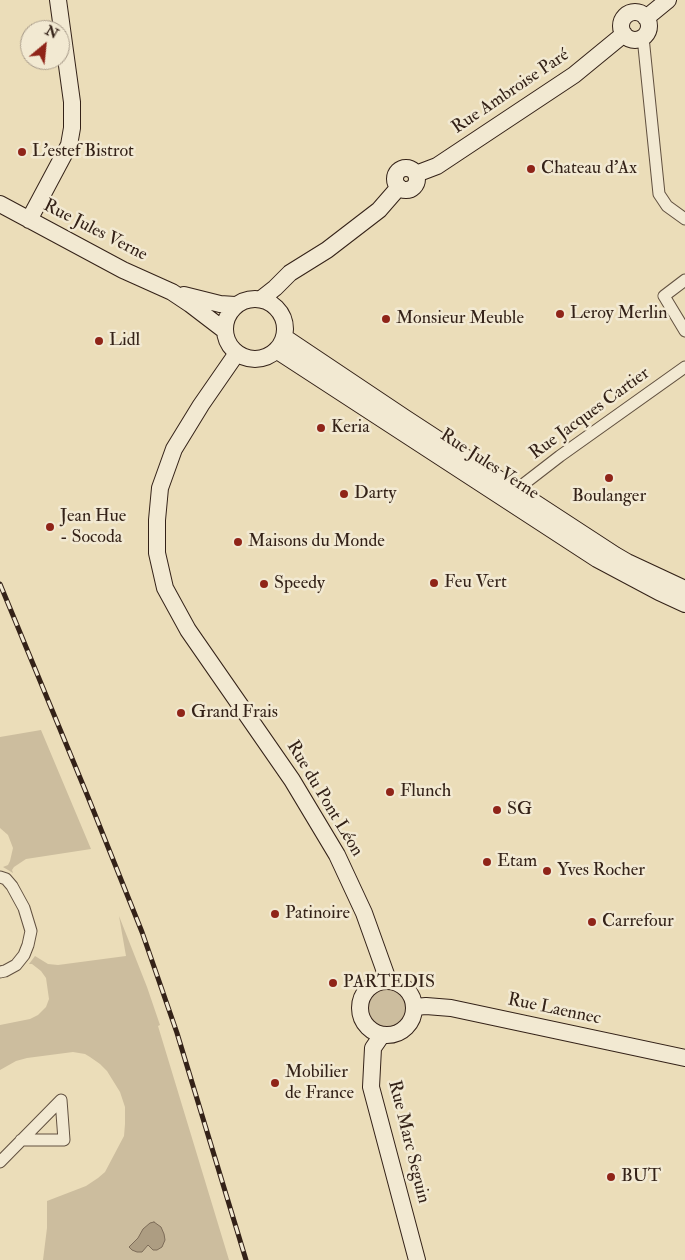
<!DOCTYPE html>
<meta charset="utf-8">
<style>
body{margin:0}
#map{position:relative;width:685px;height:1260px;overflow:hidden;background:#ebddb9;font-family:"IM FELL Double Pica",serif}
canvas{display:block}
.north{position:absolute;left:20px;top:20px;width:50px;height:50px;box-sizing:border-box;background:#f2e9d2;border:1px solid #a69988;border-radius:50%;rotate:28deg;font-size:14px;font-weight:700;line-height:20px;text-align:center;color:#342218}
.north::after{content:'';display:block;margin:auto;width:18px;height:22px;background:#8f2418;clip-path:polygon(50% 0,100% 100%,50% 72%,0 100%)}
</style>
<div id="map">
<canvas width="685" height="1260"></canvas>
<div class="north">N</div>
</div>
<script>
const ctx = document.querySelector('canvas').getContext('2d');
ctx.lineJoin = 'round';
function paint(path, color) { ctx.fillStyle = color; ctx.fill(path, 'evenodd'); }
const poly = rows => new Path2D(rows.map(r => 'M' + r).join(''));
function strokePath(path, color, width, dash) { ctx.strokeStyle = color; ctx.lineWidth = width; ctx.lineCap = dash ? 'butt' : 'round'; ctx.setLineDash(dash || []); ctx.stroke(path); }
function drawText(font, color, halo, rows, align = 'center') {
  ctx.font = font + ' "IM FELL Double Pica",serif'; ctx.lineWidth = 5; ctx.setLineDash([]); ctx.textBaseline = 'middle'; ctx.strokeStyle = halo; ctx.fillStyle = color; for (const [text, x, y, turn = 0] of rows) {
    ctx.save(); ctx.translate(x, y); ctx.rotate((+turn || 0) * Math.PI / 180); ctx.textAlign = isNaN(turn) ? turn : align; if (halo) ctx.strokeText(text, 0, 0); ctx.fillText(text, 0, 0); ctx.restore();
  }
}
const green = poly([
 [41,730,91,849,26,859,14,867,12,870,13,873,3,867,8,865,10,861,13,848,8,835,0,828,0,737],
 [119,916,147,987,160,1025,158,1026,229,1260,43,1260,47,1228,47,1201,86,1186,98,1178,105,1172,124,1136,125,1124,125,1107,120,1092,107,1071,100,1064,90,1057,85,1054,73,1052,27,1058,16,1061,0,1070,0,1025,30,1019,38,1015,46,1007,49,999,46,978,41,971,32,964,29,964,35,956,48,964,58,965,126,956],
 '365 1007a22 22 0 1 1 44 0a22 22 0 1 1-44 0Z'
]);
const water = poly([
 [154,1222,161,1227,164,1234,165,1240,162,1247,157,1250,153,1250,148,1245,142,1252,137,1252,132,1250,129,1247,138,1238,143,1229,150,1223,154,1222]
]);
const street = poly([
 [643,37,659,194,667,206,685,219],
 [685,280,664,296,685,331],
 [516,490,560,456,685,367],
 [0,877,6,879,12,886,24,908,31,931,28,945,24,955,16,965,5,971,0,972],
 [0,1162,61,1100,64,1140,21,1140]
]);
const secondary = poly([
 '621 26a14 14 0 1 1 28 0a14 14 0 1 1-28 0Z',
 [646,18,668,0],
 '395 179a11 11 0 1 1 22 0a11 11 0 1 1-22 0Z',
 [416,174,437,166,574,75,624,34],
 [0,204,123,270,172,292,190,304,224,330],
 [29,220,69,145,72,128,72,102,58,0],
 [184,295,220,304,235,305],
 '225 329a30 30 0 1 1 60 0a30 30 0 1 1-60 0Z',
 [261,299,275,288,290,273,327,250,379,210,399,187],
 [284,337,405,418,615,555,627,562,685,589],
 [276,350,597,559,659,592,685,604],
 [237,353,201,405,174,449,160,488,157,520,157,553,165,588,188,630,292,780,337,855,364,913,388,980],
 '360 1008a27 27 0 1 1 54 0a27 27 0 1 1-54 0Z',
 [415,1007,426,1006,451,1008,685,1058],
 [382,1035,373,1048,371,1087,417,1260]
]);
const rail = poly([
 [0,584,88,797,142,932,177,1033,246,1260]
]);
const markers = [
 [22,152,5,"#8f2418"],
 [531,169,5,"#8f2418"],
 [560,314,5,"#8f2418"],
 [386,319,5,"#8f2418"],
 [99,341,5,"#8f2418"],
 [321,428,5,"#8f2418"],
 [609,478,5,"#8f2418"],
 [344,494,5,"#8f2418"],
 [50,527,5,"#8f2418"],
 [238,542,5,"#8f2418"],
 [434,583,5,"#8f2418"],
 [264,584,5,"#8f2418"],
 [181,713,5,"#8f2418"],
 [390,792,5,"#8f2418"],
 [497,810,5,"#8f2418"],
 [487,862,5,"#8f2418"],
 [547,871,5,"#8f2418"],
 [275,914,5,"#8f2418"],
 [592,922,5,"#8f2418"],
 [333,983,5,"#8f2418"],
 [275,1083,5,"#8f2418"],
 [611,1177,5,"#8f2418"]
];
const streetNames = [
 ["Rue Ambroise Paré",511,92,-34],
 ["Rue Jules Verne",95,231,27],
 ["Rue Jacques Cartier",590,414,-36],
 ["Rue Jules Verne",489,465,33],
 ["Rue du Pont Léon",324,799,59],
 ["Rue Laennec",554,1010,12],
 ["Rue Marc Seguin",408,1142,76]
];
const poiNames = [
 ["L'estef Bistrot",32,152],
 ["Chateau d'Ax",541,169],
 ["Leroy Merlin",570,314],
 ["Monsieur Meuble",396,319],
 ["Lidl",109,341],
 ["Keria",331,428],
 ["Darty",354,494],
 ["Boulanger",609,497,"center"],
 ["Jean Hue",60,517],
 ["- Socoda",60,538],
 ["Maisons du Monde",248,542],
 ["Feu Vert",444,583],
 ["Speedy",274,584],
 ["Grand Frais",191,713],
 ["Flunch",400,792],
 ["SG",507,810],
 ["Etam",497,862],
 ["Yves Rocher",557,871],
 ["Patinoire",285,914],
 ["Carrefour",602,922],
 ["PARTEDIS",343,983],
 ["Mobilier",285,1073],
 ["de France",285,1094],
 ["BUT",621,1177]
];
paint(green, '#ccbd9e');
paint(water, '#ad9d82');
strokePath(water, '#7d6c58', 1);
strokePath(street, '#625140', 13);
strokePath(secondary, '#342218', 18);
strokePath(street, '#f2e9d2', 11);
strokePath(secondary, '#f2e9d2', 16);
strokePath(rail, '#342218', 5);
strokePath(rail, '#f2e9d2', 3, [9]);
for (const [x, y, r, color] of markers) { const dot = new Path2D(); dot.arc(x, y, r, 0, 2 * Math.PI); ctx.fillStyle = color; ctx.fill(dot); strokePath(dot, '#f2e9d2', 2); }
drawText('18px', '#342218', '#f2e9d2', streetNames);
drawText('18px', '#342218', '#f2e9d2', poiNames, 'left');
</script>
